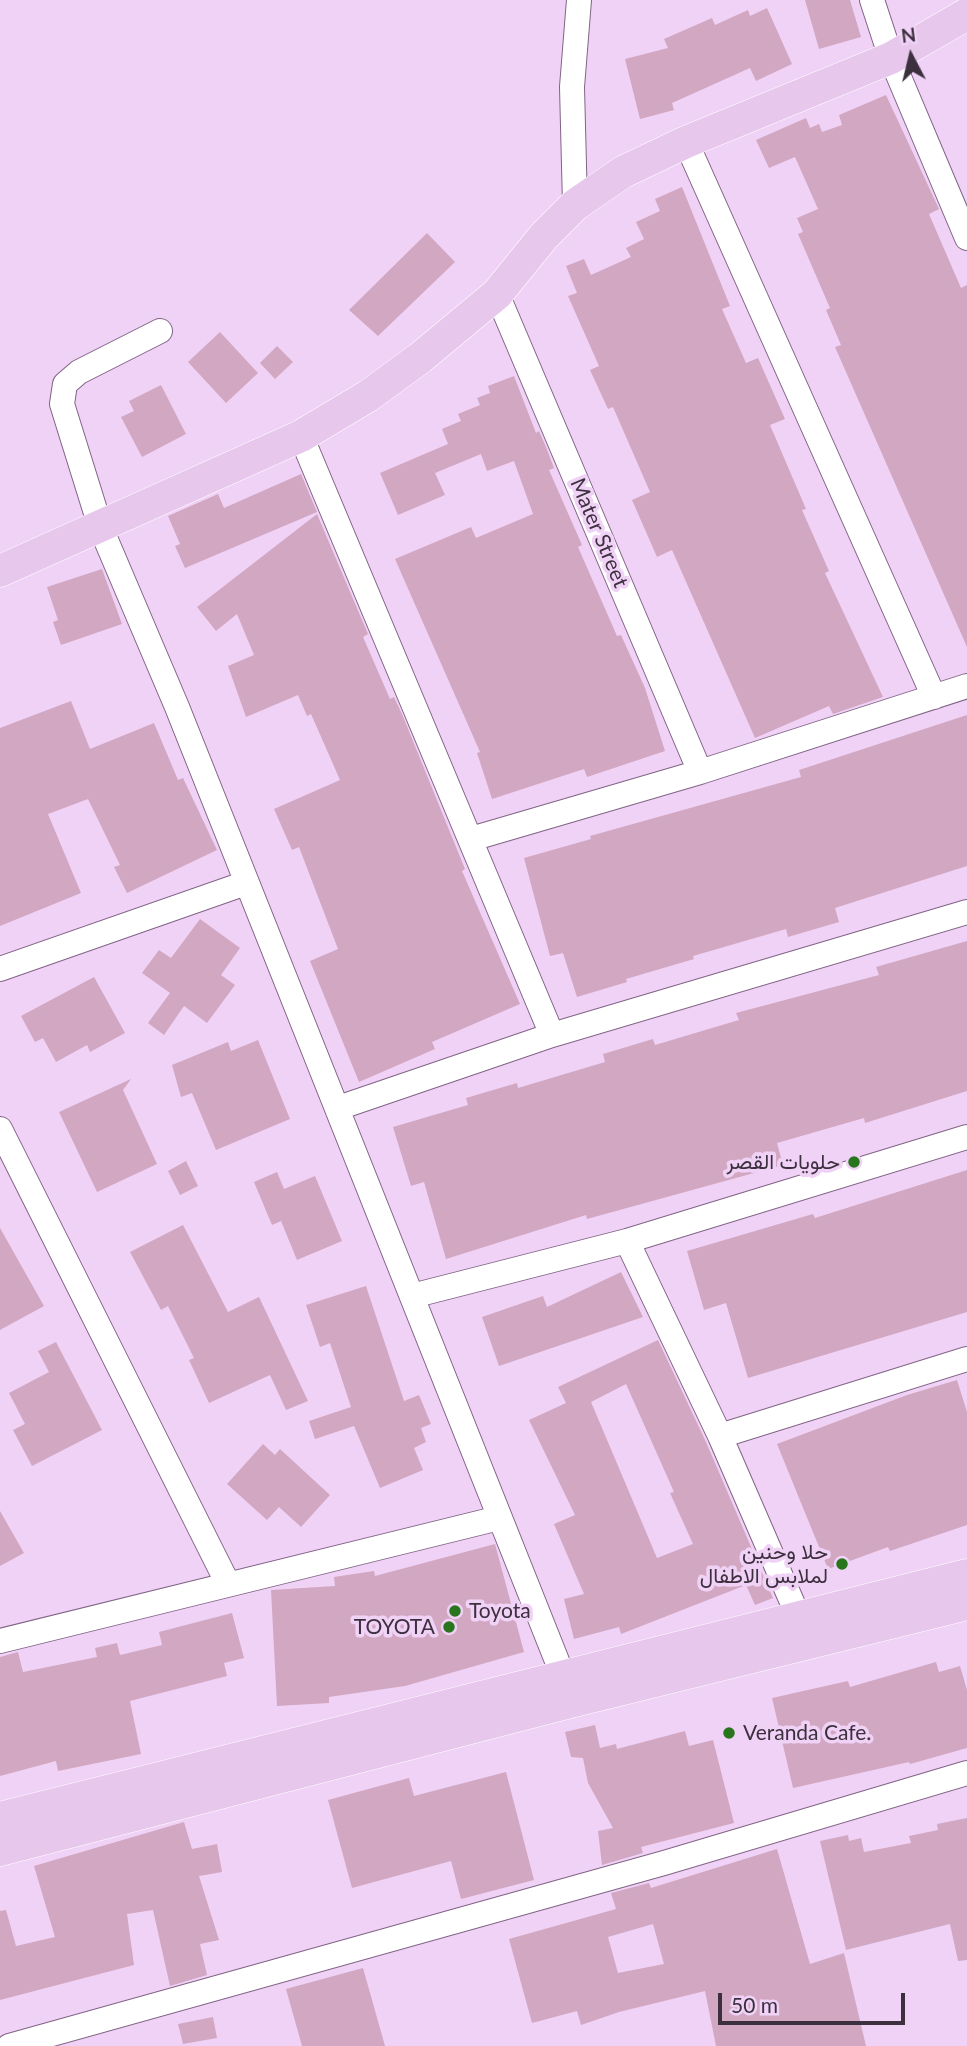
<!DOCTYPE html>
<meta charset="utf-8">
<style>
body{margin:0}
#map{position:relative;width:967px;height:2046px;overflow:hidden;background:#f1d2f7;font-family:Lato,sans-serif}
canvas{display:block}
.north{position:absolute;left:876px;top:21px;width:70px;height:70px;-webkit-text-stroke:5px #f1d2f7;paint-order:stroke;rotate:353deg;font-size:19px;font-weight:700;line-height:28px;text-align:center;color:#3c303e}
.north::after{content:'';display:block;margin:auto;width:24px;height:32px;background:#3c303e;clip-path:polygon(50% 0,100% 100%,50% 72%,0 100%)}
.scale{position:absolute;left:718px;top:1993px;width:187px;height:32px;box-sizing:border-box;border:4px solid #3c303e;border-top:0;padding-left:9px;font-size:21px;line-height:24px;white-space:nowrap;color:#3c303e;-webkit-text-stroke:5px #f1d2f7;paint-order:stroke}
</style>
<div id="map">
<canvas width="967" height="2046"></canvas>
<div class="north">N</div>
<div class="scale">50 m</div>
</div>
<script>
const ctx = document.querySelector('canvas').getContext('2d');
ctx.lineJoin = 'round';
function paint(path, color) { ctx.fillStyle = color; ctx.fill(path, 'evenodd'); }
const poly = rows => new Path2D(rows.map(r => 'M' + r).join(''));
function strokePath(path, color, width, dash) { ctx.strokeStyle = color; ctx.lineWidth = width; ctx.lineCap = dash ? 'butt' : 'round'; ctx.setLineDash(dash || []); ctx.stroke(path); }
function drawText(font, color, halo, rows, align = 'center') {
  ctx.font = font + ' Lato,Vazirmatn,sans-serif'; ctx.lineWidth = 7; ctx.setLineDash([]); ctx.textBaseline = 'middle'; ctx.strokeStyle = halo; ctx.fillStyle = color; for (const [text, x, y, turn = 0] of rows) {
    ctx.save(); ctx.translate(x, y); ctx.rotate((+turn || 0) * Math.PI / 180); ctx.textAlign = isNaN(turn) ? turn : align; if (halo) ctx.strokeText(text, 0, 0); ctx.fillText(text, 0, 0); ctx.restore();
  }
}
const building = poly([
 [805,0,850,0,861,37,819,49],
 [767,8,792,64,756,81,750,68,672,103,674,110,640,119,625,59,668,48,664,39,712,18,715,25,748,10,750,16],
 [886,95,939,209,929,214,932,221,961,288,967,285,967,647,835,347,841,345,826,310,830,308,798,234,803,232,797,218,818,209,795,157,769,168,756,140,806,118,810,128,819,124,822,132,842,125,839,115],
 [682,187,730,306,722,309,746,363,758,358,785,419,770,425,806,509,802,510,829,571,825,573,883,697,833,714,829,706,755,738,672,550,657,557,632,500,650,492,613,407,608,409,590,370,599,366,568,296,577,293,566,266,584,259,591,275,631,257,626,248,644,239,636,222,660,211,655,199],
 [427,233,455,262,378,336,349,310],
 [220,332,258,373,226,403,188,362],
 [277,346,293,362,275,379,260,363],
 [514,376,536,433,539,431,546,447,554,468,549,470,582,545,578,547,617,636,621,635,645,688,665,751,587,777,584,769,492,799,477,753,480,752,395,559,471,527,476,538,533,514,514,461,487,471,481,454,435,473,445,495,398,515,380,473,448,444,442,429,461,421,458,414,480,405,477,398,490,393,488,386],
 [161,385,186,434,142,457,121,417,134,411,129,401],
 [301,474,317,512,185,568,175,546,180,544,168,516,218,494,224,508],
 [317,514,368,634,363,637,390,699,394,697,402,714,465,869,462,871,520,1004,432,1042,435,1049,359,1082,310,961,338,949,299,847,292,850,274,809,340,780,311,714,307,716,298,695,246,717,228,666,254,655,237,614,216,631,197,607],
 [102,569,122,624,61,645,53,622,58,620,47,587],
 [71,701,90,749,154,723,178,780,183,778,217,850,127,893,114,867,120,865,88,799,48,814,81,893,0,926,0,728],
 [967,715,967,866,835,908,839,922,788,937,786,929,693,956,694,959,626,979,627,982,577,997,563,953,550,956,524,858,591,839,590,836,801,777,799,770],
 [200,919,240,948,221,975,235,985,207,1023,184,1006,164,1035,148,1023,170,993,142,973,159,950,171,958],
 [967,941,967,1091,865,1123,864,1118,777,1143,783,1165,587,1219,586,1215,446,1259,424,1182,411,1186,393,1127,468,1105,466,1098,517,1083,518,1088,605,1062,603,1054,653,1039,655,1045,739,1020,736,1013,879,975,876,967],
 [94,977,125,1033,90,1052,87,1045,56,1062,43,1038,35,1042,21,1016],
 [258,1040,290,1119,216,1150,192,1093,181,1097,172,1065,228,1042,231,1051],
 [131,1079,123,1090,157,1164,97,1192,59,1112],
 [186,1161,198,1186,180,1195,168,1171],
 [967,1170,967,1312,748,1378,726,1303,704,1310,687,1251,813,1214,815,1218],
 [277,1172,284,1189,315,1176,342,1241,297,1260,281,1221,272,1225,254,1182],
 [183,1225,228,1312,259,1297,308,1401,286,1410,270,1375,209,1403,189,1360,194,1358,168,1306,161,1310,130,1252],
 [0,1228,44,1306,0,1330],
 [621,1272,643,1317,499,1366,482,1317,543,1296,547,1307],
 [366,1286,404,1401,419,1395,431,1424,421,1428,426,1442,414,1448,423,1470,380,1488,354,1426,315,1439,309,1421,351,1407,330,1343,320,1347,306,1305],
 [658,1340,706,1442,773,1598,755,1605,746,1585,621,1634,619,1627,574,1639,564,1599,584,1594,554,1524,575,1515,529,1420,566,1403,558,1387],
 [626,1384,674,1492,670,1493,693,1544,657,1558,591,1402],
 [56,1342,102,1430,32,1466,13,1430,25,1424,9,1393,49,1372,38,1351],
 [957,1380,967,1412,967,1525,890,1551,888,1547,828,1569,777,1444,907,1395],
 [263,1444,275,1455,280,1449,330,1495,301,1527,279,1507,267,1520,227,1484],
 [0,1511,24,1553,0,1566],
 [495,1544,524,1652,405,1686,329,1697,329,1703,277,1706,271,1590,335,1586,334,1577,374,1571,375,1576],
 [232,1613,244,1658,224,1663,227,1676,130,1701,141,1754,58,1771,56,1761,0,1776,0,1657,18,1652,23,1672,97,1657,95,1648,117,1643,120,1655,162,1645,159,1632],
 [936,1662,939,1672,960,1666,967,1690,967,1748,910,1764,909,1762,793,1788,772,1698,848,1681,850,1687],
 [595,1725,600,1748,616,1744,617,1749,685,1731,689,1746,713,1740,734,1823,641,1847,643,1853,602,1865,598,1831,613,1828,588,1783,583,1758,571,1757,565,1732],
 [506,1772,534,1880,461,1899,451,1861,352,1888,328,1800,409,1778,414,1796],
 [967,1818,967,1960,958,1961,950,1924,846,1950,820,1841,848,1835,849,1841,861,1838,864,1852,911,1843,909,1836,938,1830,937,1824],
 [184,1822,192,1849,217,1844,222,1872,199,1876,219,1940,200,1944,207,1975,170,1986,153,1910,127,1914,134,1965,0,2000,0,1911,6,1910,16,1946,55,1937,34,1866],
 [777,1849,810,1964,844,1953,866,2046,716,2046,705,1991,619,2012,581,2025,577,2011,532,2023,509,1939,616,1909,611,1893,649,1883,651,1888],
 [653,1924,664,1964,618,1973,608,1937],
 [363,1968,385,2046,302,2046,286,1989],
 [213,2017,217,2038,183,2044,178,2024]
]);
const minor = poly([
 [872,0,891,58,967,238],
 [686,142,934,697],
 [575,205,572,87,579,0],
 [497,294,700,772],
 [160,331,79,372,65,384,62,404,100,526,177,707,569,1691],
 [301,436,552,1035],
 [471,839,700,772,967,686],
 [0,969,246,883],
 [338,1108,552,1035,967,912],
 [0,1129,228,1584],
 [627,1241,720,1436,799,1618],
 [412,1296,627,1241,967,1137],
 [720,1436,967,1359],
 [0,1641,499,1518],
 [9,2046,664,1863,967,1773]
]);
const major = poly([
 [0,571,301,436,368,396,420,358,497,294,544,236,575,205,623,172,686,142,891,58,967,14],
 [0,1818,967,1575],
 [0,1850,574,1701,967,1604]
]);
const markers = [
 [854,1162,7,"#28751d"],
 [842,1564,7,"#28751d"],
 [455,1611,7,"#28751d"],
 [449,1627,7,"#28751d"],
 [729,1733,7,"#28751d"]
];
const streetNames = [
 ["Mater Street",599,533,67]
];
const poiNames = [
 ["حلويات القصر",840,1162],
 ["حلا وحنين",828,1552],
 ["لملابس الاطفال",828,1576],
 ["Toyota",469,1611,"left"],
 ["TOYOTA",435,1627],
 ["Veranda Cafe.",743,1733,"left"]
];
paint(building, '#d1a7c1');
strokePath(minor, '#806485', 26);
strokePath(major, '#fff', 33);
strokePath(minor, '#fff', 24);
strokePath(major, '#e7c7ec', 32);
for (const [x, y, r, color] of markers) { const dot = new Path2D(); dot.arc(x, y, r, 0, 2 * Math.PI); ctx.fillStyle = color; ctx.fill(dot); strokePath(dot, '#f1d2f7', 2.5); }
drawText('21px', '#3c303e', '#f1d2f7', streetNames);
drawText('21px', '#3c303e', '#f1d2f7', poiNames, 'right');
</script>
